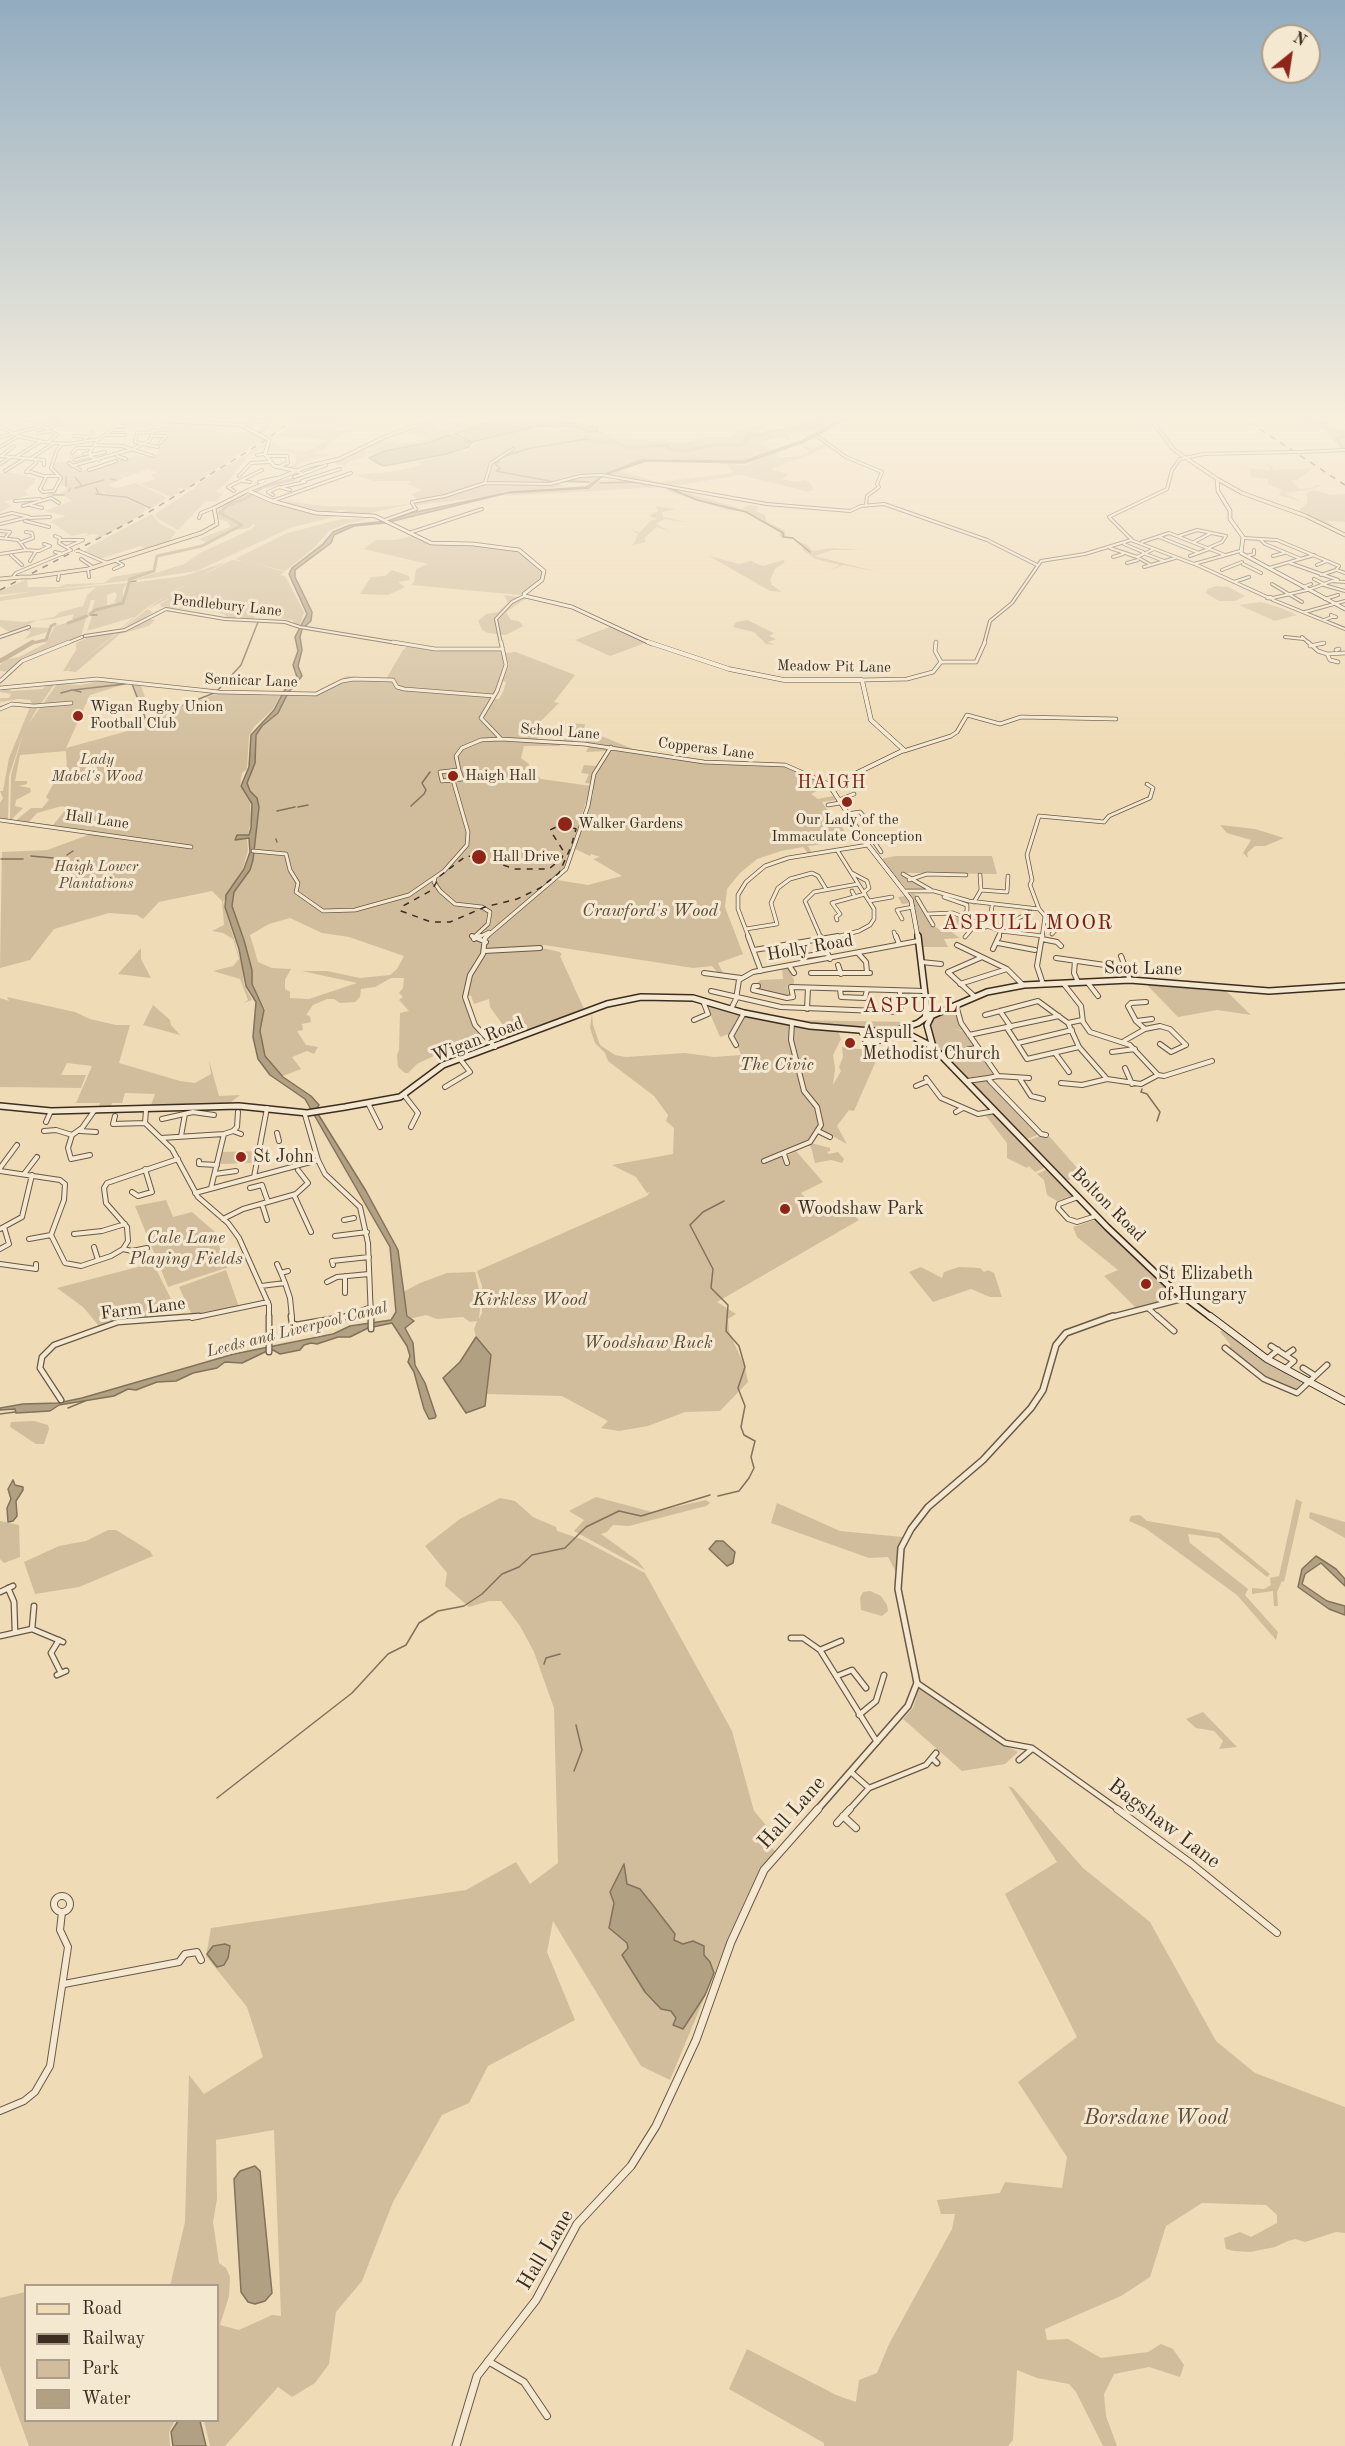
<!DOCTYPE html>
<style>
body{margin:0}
#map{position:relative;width:1345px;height:2446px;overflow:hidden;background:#efdbb6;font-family:"Old Standard TT",serif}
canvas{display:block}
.legend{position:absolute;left:24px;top:2284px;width:195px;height:138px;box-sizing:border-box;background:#f5e8d0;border:2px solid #ab9d8a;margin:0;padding:8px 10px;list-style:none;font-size:18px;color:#3c2d20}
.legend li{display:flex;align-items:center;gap:12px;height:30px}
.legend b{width:30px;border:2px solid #ab9d8a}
.north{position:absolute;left:1261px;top:24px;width:60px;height:60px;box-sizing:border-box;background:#f5e8d0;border:2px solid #ab9d8a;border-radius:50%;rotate:30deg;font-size:16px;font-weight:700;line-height:24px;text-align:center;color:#3c2d20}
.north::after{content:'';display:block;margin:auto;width:21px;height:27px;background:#8f2418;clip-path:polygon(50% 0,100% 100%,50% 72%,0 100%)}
</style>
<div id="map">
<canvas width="1345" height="2446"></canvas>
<ul class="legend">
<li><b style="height:8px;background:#efdbb6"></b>Road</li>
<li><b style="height:8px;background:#3c2d20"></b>Railway</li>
<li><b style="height:16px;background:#d1bd9c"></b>Park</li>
<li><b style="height:16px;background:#b2a083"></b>Water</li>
</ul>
<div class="north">N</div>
</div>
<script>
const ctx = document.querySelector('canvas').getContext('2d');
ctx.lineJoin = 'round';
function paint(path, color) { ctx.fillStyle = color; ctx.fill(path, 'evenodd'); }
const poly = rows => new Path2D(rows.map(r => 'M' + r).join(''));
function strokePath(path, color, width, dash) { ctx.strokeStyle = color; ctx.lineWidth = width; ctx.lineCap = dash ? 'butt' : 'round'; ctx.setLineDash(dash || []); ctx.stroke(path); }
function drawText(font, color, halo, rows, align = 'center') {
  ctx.font = font + ' "Old Standard TT",serif'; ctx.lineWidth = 6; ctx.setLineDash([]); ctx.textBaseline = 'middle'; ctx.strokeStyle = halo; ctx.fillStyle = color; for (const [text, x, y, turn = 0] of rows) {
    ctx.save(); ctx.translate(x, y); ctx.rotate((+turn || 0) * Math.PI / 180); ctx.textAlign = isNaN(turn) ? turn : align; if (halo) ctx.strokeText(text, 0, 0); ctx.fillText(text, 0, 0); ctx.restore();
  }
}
const green = poly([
 [301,416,347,416,343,420,342,427,334,430,373,432,348,432,328,443,326,449,314,453,331,455,302,463,297,466,303,467,300,469,288,467,296,464,296,453,268,452,267,455,269,441,282,448,307,452,328,440,278,436],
 [511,416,432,442,364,455,366,457,348,462,345,467,342,465,337,466,339,465,333,462,365,449,366,451,377,450,367,448,380,440,399,444,429,439,401,431,430,422,440,425,435,428,443,431,451,428,442,425,448,424,450,421,470,425],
 [826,416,836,416,821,430,787,434,790,436,789,439,795,442,780,437,759,442,770,450,743,461,644,459,609,471,591,483,556,483,565,486,485,497,417,505,413,502,418,500,411,494,423,490,407,484,412,481,374,481,356,475,390,472,422,465,417,462,465,451,480,442,510,433,536,429,556,431,578,427,589,432,603,432,612,438,685,443,706,437,730,437,740,430,764,424,767,426,754,433,784,431,803,423,802,420],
 [1293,416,1308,416,1309,421,1315,422,1339,417,1326,420,1330,424,1325,426,1345,428,1345,452,1302,451,1342,449,1324,430],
 [165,421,204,422,207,429,223,433,226,438,233,433,245,432,253,432,264,438,186,489,177,488,181,491,172,497,140,484,156,479,150,475,157,473,149,469,126,477,118,474,124,478,109,485,116,488,136,483,167,498,151,508,125,496,103,493,103,491,101,494,122,497,146,508,141,515,102,537,94,540,98,535,92,534,83,537,88,534,86,533,71,536,52,522,52,520,66,516,44,511,72,501,65,496,46,496,52,492,59,494,67,490,65,486,61,486,62,478,53,469,55,463,70,460,68,456,87,454,88,449,91,449,90,456,67,463,77,472,137,455,151,458,158,453,159,449,139,451,147,448,143,445,161,447,160,445,170,434,164,433,174,429,169,424,152,426],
 [269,441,267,445,244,458,246,459,227,483,216,491,223,494,217,501,221,502,206,501,178,530,158,519,155,514,195,488,200,498,195,488,200,482],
 [826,443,828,445,811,454,771,469,788,474,782,479,794,482,806,480,812,485,813,489,810,492,741,475,666,487,498,496,544,490,587,488,594,486,598,481,626,480,627,477,604,476,617,470,658,482,733,473,727,464,747,465,774,452,779,457,797,457,809,452,801,445,812,449],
 [1267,462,1274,470,1313,468,1297,480,1291,480,1299,489,1311,488,1317,484,1321,486,1307,490,1284,493,1305,503,1279,495,1282,490,1267,484,1269,479,1251,477,1250,469,1232,467,1271,470],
 [8,472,35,478,35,482,25,491,28,495,4,502,12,506,0,512,0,473],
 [671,488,742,509,747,505,758,506,756,511,765,515,766,521,785,531,786,536,807,545,813,551,833,548,861,550,832,550,815,556,878,572,843,565,829,571,840,565,815,559,802,549,803,547,792,539,781,537,779,535,782,532,759,518,746,512,727,510,665,490],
 [1314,490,1331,495,1345,494,1345,522,1325,521,1334,525,1331,526,1297,512,1307,503,1307,493],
 [245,493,276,502,288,501,324,506,377,507,412,504,365,514,339,513,348,510,336,510,334,514,342,515,290,528,197,571,130,581,184,564,200,553,252,529,255,526,253,524,249,528,234,530,207,543,199,539,230,527,228,522,219,519,216,512,223,505],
 [655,506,676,509,662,512,663,517,691,523,664,519,656,524,671,532,657,527,644,538,646,542,633,545,638,534,631,530,640,532,650,521,657,519,649,516,658,511],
 [152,514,159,523,176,532,168,543,147,549,140,546,100,559,84,552,88,549,85,549],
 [342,519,368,519,345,524,329,531,315,547,285,571,252,563,285,572,280,575,285,576,304,612,301,623,297,626,292,620,275,618,264,613,255,613,254,619,224,618,226,615,215,612,161,607,160,604,175,596,147,609,153,612,145,618,155,620,149,626,120,634,76,672,68,671,72,665,67,671,63,671,76,650,76,643,100,632,116,632,134,617,87,631,93,612,125,602,126,591,130,583,184,576,226,562,149,606,77,665,151,606,174,591,232,560,243,561,235,559,287,533],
 [411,536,434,545,469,544,518,551,543,572,542,578,520,595,411,585,414,582,416,569,428,564,363,549,376,540,395,540],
 [709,556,739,564,751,561,763,566,783,560,785,562,775,569,770,580,772,585,782,592,770,591],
 [152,570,127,581,0,595,0,591,27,579,28,587,58,587,67,584,104,583,112,577],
 [392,570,409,576,410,580,398,582,405,587,388,595,360,594,371,577,385,576],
 [127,583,123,590,123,601,119,604,114,602,117,595,115,592,107,595,107,606,92,610,95,600,91,600,81,637,20,661,8,672,0,671,0,665,7,659,19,657,46,643,55,626,78,620,72,619,74,614,53,619,37,620,28,625,28,627,49,628,47,632,25,639,31,632,25,630,9,632,0,626,0,620,25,622,54,617,60,612,83,606,87,595,96,587,0,601,0,597,35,591],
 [1216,586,1229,587,1245,596,1235,601,1219,601,1206,593,1207,589],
 [504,595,527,598,506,612,511,620,519,621,523,626,506,635,488,633,482,630,478,621,486,614,498,612,508,603],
 [1261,602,1281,608,1297,615,1275,621,1239,605],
 [747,620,774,633,769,636,776,639,768,642,775,645,766,644,754,632,733,627,736,622],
 [615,625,648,642,610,656,575,640],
 [409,645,439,650,502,650,504,668,494,696,480,717,498,737,483,715,494,699,499,699,503,692,506,682,502,681,509,665,505,653,516,652,575,675,554,702,559,703,541,721,538,740,564,740,568,734,567,727,565,727,567,723,585,724,584,729,638,751,704,762,750,766,781,764,828,785,811,794,818,799,833,796,836,800,822,802,832,817,827,819,841,825,850,840,808,846,812,853,808,853,803,847,781,851,757,859,740,873,727,889,725,907,743,954,718,963,723,973,717,972,712,966,693,968,544,945,537,947,560,952,562,955,560,956,585,1011,513,1039,490,1007,489,999,474,1004,471,996,466,995,472,975,486,950,490,934,557,880,588,885,622,876,593,859,600,857,591,854,590,856,575,849,593,794,593,784,585,783,589,774,581,773,584,765,596,766,606,751,586,752,589,746,585,743,587,735,575,734,572,743,559,743,560,746,524,746,521,758,529,764,528,769,541,779,591,786,565,868,505,920,491,930,482,930,474,934,484,940,482,953,469,974,463,998,471,1022,483,1039,438,1054,417,1064,408,1073,405,1073,398,1067,397,1055,399,1050,400,1013,409,1011,399,1000,403,997,399,993,403,988,404,978,391,978,375,987,361,989,360,997,355,1002,340,1003,334,999,327,999,313,1005,306,1015,310,1016,311,1022,302,1024,303,1030,297,1031,306,1045,318,1047,314,1054,307,1051,292,1057,301,1069,283,1076,269,1063,262,1049,261,1031,265,1009,252,984,245,940,232,906,234,892,250,870,253,860,259,807,257,798,250,791,247,783,255,763,256,735,262,726,278,713,288,693,320,693,346,676,386,679,403,650],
 [290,918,322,933,349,937,404,956,397,969,390,975,360,978,327,971,302,971,357,983,309,999,290,998,290,992,285,989,285,980,291,969,272,968,258,962,250,935,269,924],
 [104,680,143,684,141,686,151,713,143,715,146,720,219,693,280,696,273,709,254,727,249,736,247,769,242,773,240,786,250,803,251,820,248,835,237,835,235,840,247,839,248,850,243,868,223,902,242,966,244,985,252,1000,243,1003,248,1000,240,979,213,971,233,966,239,959,233,939,223,933,212,931,224,925,222,901,212,891,159,902,143,919,137,915,109,913,54,929,30,960,0,968,2,852,47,850,91,834,153,840,14,822,31,808,42,808,49,800,46,797,55,781,67,771,66,751,20,755,15,781,27,781,27,784,19,786,30,788,31,792,16,800,15,806,23,808,10,821,11,775,24,731,9,776,8,821,0,819,0,803,3,798,0,791,3,791,9,758,30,707,38,707,29,723,57,684,81,685],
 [129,683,132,685,145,722,148,720,153,724,66,748,90,695],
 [62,806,67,808,53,825,29,822,37,813],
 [47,685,54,685,40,705,33,705,30,700,19,699,0,702,0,698,9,698,11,694,0,692,2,688,12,691,42,689],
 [1220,825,1255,829,1284,838,1265,846,1255,846,1247,853,1248,858,1243,853,1251,840,1227,833],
 [895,856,992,856,997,874,902,873,909,880,928,890,907,890,881,859],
 [909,894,915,894,933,925,940,930,959,916,966,920,950,931,960,938,944,939,948,947,919,947,911,903,902,904,898,897,907,896,910,899],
 [141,948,141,959,151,978,118,974],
 [788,968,794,980,794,986,787,986,790,998,755,989,760,986,757,983,760,980,783,979,782,969],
 [1147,981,1223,988,1251,1015,1217,1010,1178,1017,1148,986],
 [7,997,75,1012,90,1019,116,1025,130,1025,119,1063,180,1081,195,1083,211,1074,209,1060,219,1096,240,1095,230,1103,221,1104,150,1108,155,1094,125,1093,122,1103,112,1103,110,1109,98,1108,100,1103,76,1103,92,1066,67,1063,61,1075,86,1075,81,1088,0,1087,0,998,9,1001],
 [706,1004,742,1015,732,1033,720,1037],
 [153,1005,170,1020,171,1025,180,1035,143,1025],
 [954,1007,957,1008,965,1031,950,1028,966,1032,974,1048,940,1054,935,1047,930,1023,933,1017],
 [740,1009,790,1020,910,1022,891,1030,869,1028,873,1025,853,1027,800,1023],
 [592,1012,593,1025,600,1045,615,1055,626,1057,685,1053,714,1057,741,1055,734,1036,745,1015,838,1031,841,1039,833,1055,835,1069,833,1085,841,1071,839,1067,843,1057,842,1047,867,1050,869,1060,876,1061,854,1111,849,1110,837,1126,847,1144,821,1130,824,1126,822,1125,810,1142,785,1154,787,1156,796,1151,823,1182,801,1193,815,1208,827,1212,829,1209,827,1206,841,1204,859,1220,717,1302,736,1314,728,1319,729,1332,745,1367,748,1382,720,1411,685,1412,648,1426,619,1431,601,1428,608,1421,562,1396,487,1394,491,1355,476,1337,474,1329,477,1321,470,1322,463,1317,437,1319,426,1315,409,1319,403,1292,420,1283,447,1273,475,1272,481,1298,479,1319,482,1313,482,1286,477,1271,647,1196,650,1192,647,1193,636,1177,612,1165,673,1154,674,1128,666,1121,668,1115,654,1096,608,1061,605,1053,595,1043,590,1028],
 [977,1051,994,1076,968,1080,942,1056],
 [988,1080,1039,1134,1028,1139,970,1082],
 [995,1113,1046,1167,1035,1172,1029,1166,1027,1168,1007,1158,1007,1143,986,1116],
 [1040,1136,1050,1137,1085,1177,1067,1180,1029,1140],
 [811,1143,830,1148,830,1151,827,1152,829,1154,838,1152,844,1159,842,1163,831,1160,815,1163,811,1147,807,1145],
 [257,1151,255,1163,220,1164,222,1152],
 [1048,1169,1074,1196,1057,1201,1047,1195,1044,1180,1037,1174],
 [166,1200,173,1217,192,1212,215,1232,221,1240,217,1242,229,1267,168,1287,135,1206],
 [1095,1220,1139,1263,1182,1297,1137,1309,1104,1276,1118,1270,1077,1237,1073,1227],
 [153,1263,171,1299,149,1307,147,1318,99,1326,83,1307,57,1288],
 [921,1267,942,1278,944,1272,959,1267,980,1268,984,1272,988,1270,994,1273,1002,1297,990,1297,971,1289,933,1302,909,1272],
 [226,1270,239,1307,193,1317,179,1287],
 [1223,1329,1303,1380,1298,1389,1295,1390,1267,1377,1229,1349,1230,1344,1220,1332],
 [34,1421,48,1425,49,1429,44,1444,36,1444,10,1427,11,1422],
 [596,1497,652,1512,706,1500,710,1503,706,1506,629,1526,613,1525,607,1532,601,1534,638,1561,645,1570,574,1531,584,1520,569,1511],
 [500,1498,515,1501,533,1517,556,1527,557,1531,581,1539,645,1573,732,1731,754,1811,778,1839,772,1848,775,1851,763,1865,744,1903,670,2080,641,2066,553,1921,547,1952,575,2020,488,2066,469,2103,442,2115,393,2202,362,2281,336,2312,329,2364,315,2383,292,2397,278,2387,225,2446,210,2446,204,2421,218,2420,218,2286,170,2286,185,2222,189,2075,204,2094,263,2057,247,2007,206,1956,211,1928,466,1890,516,1862,530,1884,558,1863,554,1708,534,1652,520,1626,501,1601,489,1601,469,1607,445,1586,447,1573,425,1546,460,1519],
 [274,2130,281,2316,272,2315,239,2330,220,2325,229,2296,230,2277,226,2268,219,2263,213,2222,217,2199,216,2140],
 [1296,1499,1302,1502,1284,1582,1282,1581,1277,1592,1278,1606,1274,1606,1273,1591,1252,1594,1252,1588,1264,1589,1271,1585,1270,1578,1279,1576],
 [777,1503,840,1531,903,1537,897,1552,896,1572,888,1557,869,1558,771,1523],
 [1310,1512,1345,1522,1345,1538,1309,1518],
 [1140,1515,1147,1521,1220,1533,1270,1574,1267,1577,1218,1538,1188,1534,1190,1543,1248,1589,1245,1595,1278,1632,1276,1640,1237,1595,1145,1528,1129,1521,1131,1516],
 [0,1521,19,1525,20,1557,4,1563,0,1559],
 [108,1530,116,1530,150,1551,153,1556,79,1587,35,1594,24,1562,59,1546,86,1541],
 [870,1591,881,1596,887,1605,888,1611,882,1616,861,1610,860,1598,863,1592],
 [919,1687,994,1739,1018,1752,1005,1764,962,1771,903,1719,913,1708],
 [1203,1712,1237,1747,1219,1749,1223,1741,1214,1731,1196,1728,1186,1719],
 [1008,1786,1013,1788,1083,1868,1150,1922,1216,2041,1255,2073,1345,2107,1345,2233,1336,2232,1305,2242,1295,2239,1288,2241,1275,2247,1250,2252,1234,2251,1226,2249,1224,2238,1240,2232,1251,2237,1277,2223,1277,2215,1266,2205,1202,2203,1166,2226,1150,2277,1121,2296,1045,2329,1047,2340,1068,2339,1101,2358,1148,2352,1161,2344,1173,2349,1184,2365,1180,2377,1149,2367,1114,2374,1104,2394,1106,2416,1117,2446,1103,2446,1076,2392,1069,2384,1037,2378,1017,2370,1013,2440,1008,2446,824,2446,824,2443,729,2389,747,2349,836,2395,856,2402,859,2380,877,2373,889,2344,952,2229,955,2214,941,2214,937,2200,1000,2193,1005,2182,1062,2188,1067,2157,1018,2082,1077,2037,1005,1894,1057,1862],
 [25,2292,26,2420,175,2421,169,2432,170,2446,29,2446,0,2366,0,2298]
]);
const water = poly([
 [510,416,546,416,559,421,598,427,598,431,589,432,578,427,539,426,472,442,454,434,510,416],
 [852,416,804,442,744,463,646,461,604,475,589,488,507,493,385,523,354,526,334,535,331,543,295,570,295,577,312,612,311,621,302,629,300,637,302,650,298,666,302,676,288,693,278,713,262,726,256,735,255,763,247,783,250,791,257,798,259,807,253,860,250,870,234,892,232,906,244,940,252,970,252,984,264,1010,260,1031,265,1056,283,1077,311,1096,319,1105,316,1110,318,1114,366,1191,398,1250,407,1316,414,1321,405,1328,413,1343,415,1365,425,1383,436,1416,435,1418,429,1419,424,1409,414,1372,408,1362,410,1356,407,1346,392,1323,368,1328,350,1337,338,1337,317,1344,311,1343,304,1345,300,1350,280,1354,273,1350,265,1352,242,1363,225,1362,217,1368,193,1373,176,1381,157,1382,136,1390,128,1389,114,1396,59,1405,50,1411,16,1413,15,1409,0,1410,0,1408,23,1404,58,1403,82,1398,234,1354,333,1334,350,1326,391,1320,396,1312,390,1247,305,1099,270,1075,258,1059,253,1037,256,1002,246,986,239,949,225,907,226,895,244,869,250,852,249,838,235,840,237,835,249,835,251,828,252,804,241,786,249,767,251,735,274,710,284,691,297,677,293,665,298,651,295,637,307,614,289,574,292,568,323,544,333,532,350,525,387,521,411,513,511,492,586,487,607,473,642,460,744,461,801,441,844,417,852,416],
 [448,435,471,443,469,447,447,454,383,466,369,458,385,451,432,442,448,435],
 [476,1337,491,1355,485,1406,466,1413,443,1378,460,1362,476,1337],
 [13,1480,15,1485,23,1487,23,1490,16,1501,17,1516,13,1521,8,1522,7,1508,11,1499,8,1489,13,1480],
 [716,1541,723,1541,735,1552,733,1563,727,1566,709,1549,716,1541],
 [1316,1556,1336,1569,1345,1579,1345,1586,1321,1563,1305,1574,1302,1584,1327,1601,1345,1606,1345,1615,1329,1609,1298,1587,1302,1569,1316,1556],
 [624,1864,627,1884,640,1889,652,1904,675,1934,674,1940,683,1944,693,1941,704,1946,704,1955,710,1962,714,1973,705,1995,683,2029,673,2025,676,2018,671,2011,661,2009,645,1992,622,1955,628,1948,627,1943,609,1928,614,1903,610,1892,624,1864],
 [225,1944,230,1946,228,1958,224,1965,217,1967,207,1954,213,1946,225,1944],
 [255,2166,260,2171,272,2293,265,2301,255,2304,248,2302,241,2292,234,2179,240,2171,255,2166],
 [178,2421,200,2421,206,2446,173,2446,171,2432,178,2421]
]);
const stream = poly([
 [501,457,531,448,587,439],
 [497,459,499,462,495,463,500,469,496,471,555,482],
 [66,477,66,486],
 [75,477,82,486,75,488],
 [111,479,116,480],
 [563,481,589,482],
 [600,483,636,482,650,485],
 [653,485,662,486],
 [82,486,104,480],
 [666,487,697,500,746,512,783,533,783,537,793,538,810,552],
 [96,488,98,493],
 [69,491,70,488],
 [96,494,126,497,150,508],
 [53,495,64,495],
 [129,582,136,581],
 [90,615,97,615],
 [132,684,146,720,214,693],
 [218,690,241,665,258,622],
 [81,692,73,690,125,684],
 [61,693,72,690],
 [411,806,424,794,426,790,422,783,430,772],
 [298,807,308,805],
 [277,811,295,807],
 [276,839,277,842],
 [67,855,73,851],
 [31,856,53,858],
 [1,859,23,859],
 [1142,1089,1141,1092,1147,1094,1160,1112,1157,1121],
 [68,1408,85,1401],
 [0,1414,15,1412],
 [718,1496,739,1491,749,1478,754,1468,751,1457,755,1441,744,1435,741,1427,745,1406,738,1388,745,1367,739,1346,726,1331,728,1305,711,1288,713,1269,690,1225,703,1212,724,1201],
 [544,1664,546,1658,560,1654],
 [574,1771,582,1750,576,1725],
 [217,1798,352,1693,388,1654,406,1645,419,1623,438,1611,464,1606,482,1594,502,1574,519,1567,532,1555,565,1548,586,1527,619,1511,641,1516,710,1495]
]);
const riverFar1 = poly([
 [1304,416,1308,419,1306,421,1328,423,1322,426,1345,433],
 [586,436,589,440,618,443,629,448,663,445,668,446,667,449,685,451,715,445,742,445,749,434,763,435,769,431,790,429,827,416],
 [1345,436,1336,439,1345,451],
 [90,614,95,610,123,603,130,579,154,571,157,556,202,546,242,525,220,513,228,505,245,499,263,487,294,479],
 [68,623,87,616],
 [28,644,46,640,51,626,55,624]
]);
const river = poly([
 [0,661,33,642]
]);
const minorFar4 = poly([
 [37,416,34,421,57,435,48,442],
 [165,416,173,418],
 [202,416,206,419,212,418],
 [280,417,277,417,284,418],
 [0,419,34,420],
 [149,419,152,419],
 [129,420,151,426,153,431],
 [189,420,192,420],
 [171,421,174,418,195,416],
 [200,421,206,419],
 [39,423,58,419],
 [241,425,267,420,273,416],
 [118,426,126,426],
 [0,427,21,437,44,442,68,444,100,439],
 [47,428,64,423],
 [114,430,123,430],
 [153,431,170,429],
 [261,431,267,426,262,421],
 [38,433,49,431],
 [137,433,135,442,158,447],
 [137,433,153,432],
 [106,435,125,435],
 [74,436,87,437],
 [152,436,166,436,160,443],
 [817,436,846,457,882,472,877,484,879,487,867,496,866,505],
 [0,437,42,426],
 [85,439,93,432],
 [95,445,122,446,153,456],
 [0,447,19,436],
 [72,453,77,448,92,448],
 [84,454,90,453],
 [91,455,105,452],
 [257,455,265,454],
 [0,456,44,460,44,465],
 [1,456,14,446],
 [117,456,126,459],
 [266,456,287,456,288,463,277,467],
 [16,457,40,442],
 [30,459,54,443],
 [75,460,91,456],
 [99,460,91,457,90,452,97,441,122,422,144,416],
 [69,463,80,470],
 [0,464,9,458],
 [72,466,133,449,150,440,153,431],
 [89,470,116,461],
 [5,471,24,459],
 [29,472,26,472,36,463,35,460],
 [31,472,43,476,58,476],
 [303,474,326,465],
 [239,476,251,463,270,462],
 [46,477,40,489,43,492,54,491,61,478,51,468,57,450,63,443],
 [294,477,303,474,297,471],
 [242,481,250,482],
 [302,481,340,469],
 [262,483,259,482,276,478],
 [485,483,491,463,513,449],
 [282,487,305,482],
 [234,491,228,487,262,470],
 [273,495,268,492,279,487,290,490],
 [15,501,40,499],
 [272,501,351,473],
 [412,502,445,496,485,483,550,484,580,476,602,475,767,504,850,511,861,506,884,504,987,540,1037,565],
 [30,505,42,508],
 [23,506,51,498,59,503],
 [0,516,12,513,29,517,0,524],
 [29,518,50,517],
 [199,518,201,513,218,506],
 [385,520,416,509,412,503],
 [25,521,49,527],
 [0,531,10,532,6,537],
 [409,533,482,509],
 [1179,536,1197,530,1226,536,1222,542,1208,548],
 [1159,537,1199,553],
 [0,538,18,540,26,550,0,554],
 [1244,538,1277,540,1339,566,1336,570,1321,575],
 [1260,539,1265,544,1301,559],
 [60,540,83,540,67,547],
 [22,542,33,538,32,533,26,532],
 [1142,542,1169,533,1225,555],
 [1194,542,1211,533],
 [1124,544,1143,552],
 [1110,548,1137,557],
 [26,550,39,551,50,546,44,544],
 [79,551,107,563],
 [55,552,63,554],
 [1143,553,1164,561],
 [11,555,22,565],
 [1190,556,1209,549],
 [1247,556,1254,554,1254,550],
 [1273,556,1284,553],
 [1113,557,1123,554],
 [81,559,94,568],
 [30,561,36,551],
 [1127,563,1138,560],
 [1290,563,1338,580],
 [1195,564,1267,597],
 [1243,564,1261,573],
 [1151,565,1137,557,1154,549],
 [1317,565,1327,561],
 [1144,567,1175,558],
 [1269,568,1314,555],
 [88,569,89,577],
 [114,569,123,565,116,561],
 [1222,570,1242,562],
 [1337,570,1345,573],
 [13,577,16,573,71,550,59,543,60,538,55,536],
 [1314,579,1324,584],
 [58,580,59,575],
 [1234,582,1249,577],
 [1272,584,1302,602],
 [1324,585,1345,591],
 [1303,587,1311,584],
 [1308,590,1332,581,1345,582],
 [1268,597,1271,597,1273,599,1267,598,1268,597],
 [1273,598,1307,590],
 [1325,599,1338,595],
 [1273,600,1345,629],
 [1305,612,1345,601],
 [1331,615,1336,617,1332,617,1331,615],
 [1324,620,1332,617],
 [85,636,125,630,166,609,225,619,285,622,300,627,403,644],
 [0,637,29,627],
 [1285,637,1304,639],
 [1302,637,1310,644],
 [65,644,82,637],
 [501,644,496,619,512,602,524,596],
 [1321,644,1324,643]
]);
const minorFar3 = poly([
 [393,642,435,649,503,649],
 [501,642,506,665,497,691,481,718,501,739,584,744,704,762,785,765,831,785],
 [936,642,935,651,941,662],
 [1308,642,1318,651,1327,654,1345,653],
 [1310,646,1324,643],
 [1336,650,1339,649],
 [1327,654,1330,660,1338,662],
 [0,681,22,661,69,642],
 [0,688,97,679,219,692,316,694,342,681,354,679,393,680,397,687,404,689,494,696],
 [0,709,12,704,34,706,71,703],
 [904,751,951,736,957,732,967,715,1000,724,1021,717,1116,719],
 [459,770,456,756,462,748,481,740,501,739],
 [459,770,462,779,442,781,440,772,459,770],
 [839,800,854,794],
 [828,805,840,803],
 [847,814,860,812,867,820],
 [0,820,191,847],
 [873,840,881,852],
 [253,851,286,854,290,870,298,883,296,892,323,911,355,910,409,895,444,871,467,845,468,832,453,780],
 [852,873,867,881,869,888,864,892],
 [903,874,931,890],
 [435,878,434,882,440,891,455,904,482,907,490,912,488,924,473,938],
 [909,880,927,874,966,875],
 [981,890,1007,892,1008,876],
 [852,891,855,897],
 [906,891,934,891,969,901,1039,909],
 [944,897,967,905,967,911,962,916],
 [917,898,933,925],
 [869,901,892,897],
 [974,902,981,890,980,875],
 [832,903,865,894],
 [832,903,840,914,836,917,837,920],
 [927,914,953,913,1000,931,1043,936],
 [902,919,897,910,913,907],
 [1045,921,1060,925,1052,934],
 [986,927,990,922,992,906],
 [746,929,777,924,771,903,778,888,790,879,812,873,818,876,826,889],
 [894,932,896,938],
 [1012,932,1017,919,1030,912],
 [965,937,977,923],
 [477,938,489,932],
 [485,938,566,869,588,806,594,774,611,747],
 [749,938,738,909,738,895,746,882,765,866,788,858,868,845],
 [821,938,805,901,814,892,858,884],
 [832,938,859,931,870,925,874,919,874,909,837,850],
 [999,938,1000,931],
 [1042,938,1045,916,1039,909,1030,885,1032,880,1027,855,1039,816,1104,822,1109,816,1150,798,1153,788,1147,784]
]);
const minorFar2 = poly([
 [472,936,486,942],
 [748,936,761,971],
 [820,936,830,959],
 [896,936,899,944],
 [1042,936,1037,966,1043,984],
 [485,938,487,936],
 [485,938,483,954,470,975,465,997,475,1025,495,1047],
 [474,939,480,936],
 [1042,939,1057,942,1061,946],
 [998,943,1035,950],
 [957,945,1007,969,1023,985],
 [993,949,999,936],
 [754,950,838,936],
 [484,951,540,948],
 [858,953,866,962,867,972],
 [806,956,827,953],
 [1121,956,1130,980],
 [1056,958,1105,965],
 [1075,961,1074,973,1078,982],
 [921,962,941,964],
 [838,965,841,974],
 [790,967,794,973],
 [704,973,741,978],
 [811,973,870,973],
 [1063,983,1081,1006,1083,1022,1090,1032,1130,1045,1158,1075],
 [1088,983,1098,996],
 [960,984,1007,969],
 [758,986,754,986,753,990,787,998,793,997,791,987,924,991],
 [840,989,841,997,865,998,867,990],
 [711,991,781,1007,901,1012,900,991],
 [974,996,948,972,980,958],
 [956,1005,961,1023,998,1076,988,1078,990,1081,1041,1134,1046,1135],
 [731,1009,736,999,739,980,753,972,918,941],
 [807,1009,808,988],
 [1000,1011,1011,1027],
 [985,1015,1038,1001,1068,1023,1079,1047,1107,1079,1141,1084,1158,1075],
 [694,1020,708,1014,703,1001],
 [1137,1021,1152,1019],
 [1068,1023,1082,1020],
 [1007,1028,1027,1059,1079,1047],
 [1145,1029,1136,1021,1128,1006,1131,1003,1146,1002],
 [861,1031,870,1052],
 [969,1035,1059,1016],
 [1124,1041,1145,1029,1160,1026,1170,1029,1186,1045,1171,1052,1160,1044],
 [866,1043,880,1041],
 [1018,1043,1072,1030],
 [736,1045,731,1036,744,1013],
 [1112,1052,1135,1049],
 [1055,1053,1069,1072],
 [941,1055,976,1048],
 [1125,1068,1132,1084],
 [1158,1075,1164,1076,1212,1061],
 [998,1076,1029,1078],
 [926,1078,941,1098,978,1114,995,1111],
 [1020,1079,1031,1096,1043,1099],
 [967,1081,988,1078],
 [1061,1083,1082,1085,1107,1079],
 [916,1086,928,1081],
 [445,1087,470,1072,460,1059],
 [404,1095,418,1113,411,1127],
 [368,1103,380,1127],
 [146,1110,145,1123,172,1149,198,1197,228,1223,239,1238,269,1305,269,1318],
 [956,1112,963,1108],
 [305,1115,318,1160,325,1174,360,1207,368,1243,371,1318],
 [115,1116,113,1124,145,1123],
 [162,1119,193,1112,214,1115],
 [46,1122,51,1111],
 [44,1131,56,1130,72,1135,82,1128,94,1111],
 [80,1131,96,1132],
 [233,1131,237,1127,238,1112],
 [818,1131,830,1137],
 [277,1133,279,1141],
 [72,1135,68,1148,71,1159,90,1155],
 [181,1136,185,1114],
 [161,1138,224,1134,233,1131,241,1134],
 [784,1154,787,1163],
 [199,1161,199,1164,217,1165],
 [764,1161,810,1142,821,1125,817,1107,804,1091,791,1040,792,1023],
 [0,1168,17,1145],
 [0,1171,60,1180,65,1184,64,1200,51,1235,65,1263,81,1266,111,1256,123,1249,128,1241,127,1227,106,1203,104,1188,107,1183,178,1159],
 [24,1174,37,1157],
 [215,1174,236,1171],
 [254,1177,267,1108],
 [211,1188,224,1134],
 [250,1188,262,1185,268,1202],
 [132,1192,138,1196,152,1192,145,1169],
 [195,1193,318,1160],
 [294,1195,311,1232],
 [1078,1197,1059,1204,1058,1208,1068,1219,1077,1222,1096,1216],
 [262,1204,267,1220],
 [223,1219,243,1209,296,1194,308,1183,298,1170],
 [344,1220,354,1218],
 [0,1229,22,1217,32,1175],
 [74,1234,102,1231,125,1224],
 [335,1236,367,1232],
 [29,1239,51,1235],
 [94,1247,98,1260],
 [0,1249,9,1244,4,1227],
 [123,1249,132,1251,147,1248],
 [0,1264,36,1269,36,1264],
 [277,1264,281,1273],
 [333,1265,332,1261,369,1257],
 [345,1276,345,1293],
 [327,1282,337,1277,369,1274],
 [285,1283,281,1273,288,1271],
 [261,1286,285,1283,290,1298,292,1318],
 [1149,1309,1159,1318],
 [192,1318,268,1302],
 [342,1318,371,1307]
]);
const minorFar1 = poly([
 [269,1316,269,1352],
 [291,1316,292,1323,296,1325,349,1316],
 [371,1316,371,1329],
 [1157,1316,1174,1331],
 [1271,1346,1294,1361,1285,1369],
 [1225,1348,1264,1379,1297,1393,1327,1365],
 [1286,1355,1293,1350],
 [1267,1359,1278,1350],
 [1303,1368,1314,1375],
 [61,1400,40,1368,42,1357,54,1345,118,1322,199,1316],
 [8,1588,14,1602,15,1632],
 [0,1592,13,1586],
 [32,1629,34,1606],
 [0,1636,32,1629,63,1642],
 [791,1638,803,1638,820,1650,877,1742],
 [59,1640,51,1653,61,1673],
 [820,1650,841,1641],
 [57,1675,66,1671],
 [837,1676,852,1670,866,1688],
 [917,1683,1005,1743,1032,1748,1119,1810],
 [859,1715,876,1701,884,1675],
 [932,1758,937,1763],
 [1019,1760,1032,1749],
 [852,1773,869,1788],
 [849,1810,869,1788,926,1765,936,1753]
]);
const minor = poly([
 [1117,1809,1192,1864,1277,1933],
 [843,1816,856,1828],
 [837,1823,850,1809],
 '54 1904a8 8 0 1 1 16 0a8 8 0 1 1-16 0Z',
 [64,1984,179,1962,185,1954,197,1952,201,1960],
 [0,2111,24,2101,35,2092,50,2066,68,1947,60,1930,62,1912],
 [488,2361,524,2382,547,2416]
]);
const tertiaryFar4 = poly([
 [1300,452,1345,450],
 [1132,540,1109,517,1167,489,1172,470,1180,459,1204,454,1293,452],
 [984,644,990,621,1012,603,1041,561,1085,554,1131,540,1194,564,1240,551]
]);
const tertiaryFar3 = poly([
 [862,680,907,679,933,672,941,662,976,662,985,642]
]);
const tertiaryFar2 = poly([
 [1108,1318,1185,1298]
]);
const tertiaryFar1 = poly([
 [817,1810,908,1706,917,1683,898,1589,901,1548,911,1529,928,1507,983,1460,1031,1408,1043,1390,1056,1345,1066,1333,1113,1316]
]);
const tertiary = poly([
 [456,2446,477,2376,536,2300,577,2224,631,2166,656,2126,696,2040,731,1942,764,1870,818,1809]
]);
const secondaryFar3 = poly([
 [144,416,171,421,241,425,269,440,265,454,274,466,297,471],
 [1217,479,1218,491,1230,511,1230,519,1243,537,1241,553,1345,609],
 [249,491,272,501,316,513,375,516,431,543,473,544,519,550,544,571,542,580,524,594,525,596,572,607,652,644]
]);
const secondaryFar2 = poly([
 [648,642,729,669,784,680,862,680,871,720,904,750,830,786,868,845,911,900,918,938]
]);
const secondaryFar1 = poly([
 [918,936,927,1011],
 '927 1013a3 3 0 1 1 6 0a3 3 0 1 1-6 0Z',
 [932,1015,927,1025,933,1047],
 [933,1015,987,992,1024,985,1130,980,1269,991,1345,986],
 [896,1031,918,1023,925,1018,926,1013],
 [0,1106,51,1111,239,1106,307,1113,345,1107,400,1097,443,1065,607,1004,641,997,693,998,744,1013,810,1026,908,1034,933,1047,1107,1227,1167,1284,1212,1318]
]);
const secondary = poly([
 [1210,1316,1267,1359,1345,1401]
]);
const primary = poly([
 [1149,416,1173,449,1217,479,1242,493,1306,516,1345,535],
 [31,577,88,569,201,533,217,524,214,508,249,490,309,466,339,459,387,436,443,416],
 [0,579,21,577]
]);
const rail = poly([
 [1240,416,1345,485],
 [0,590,149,512,266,440,297,416],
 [562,824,576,829,571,847,559,873,540,888,517,899,485,907,450,922,431,922,401,911,403,906,432,890,440,876,466,856,479,857,515,869,549,869,562,858,564,852,550,830,562,824]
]);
const minorBridge = poly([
 [76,551,79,551]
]);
const tertiaryBridge = poly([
 [1293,452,1300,452]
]);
const primaryBridge = poly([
 [21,577,31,577]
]);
const markers = [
 [78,716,6,"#8f2418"],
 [453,776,6,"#8f2418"],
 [847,802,6,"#8f2418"],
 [565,824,8,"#8f2418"],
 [479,857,8,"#8f2418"],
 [850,1043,6,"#8f2418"],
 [241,1157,6,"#8f2418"],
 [785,1209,6,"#8f2418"],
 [1146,1284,6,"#8f2418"]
];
const farStreetnames = [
 ["Pendlebury Lane",227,606,6],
 ["Meadow Pit Lane",834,667,1],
 ["Sennicar Lane",251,681,2],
 ["School Lane",560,732,4],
 ["Copperas Lane",706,749,7],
 ["Hall Lane",97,820,8]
];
const farPoinames = [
 ["Wigan Rugby Union",90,707],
 ["Football Club",90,724],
 ["Haigh Hall",465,776],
 ["Our Lady of the",847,820,"center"],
 ["Immaculate Conception",847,837,"center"],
 ["Walker Gardens",578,824],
 ["Hall Drive",492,857]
];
const farParknames = [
 ["Lady",97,760],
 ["Mabel's Wood",97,777],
 ["Haigh Lower",96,867],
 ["Plantations",96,884]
];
const farWaternames = [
 ["Leeds and Liverpool Canal",297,1330,-14]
];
const farQuarternames = [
 ["HAIGH",832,783]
];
const parkNames = [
 ["Crawford's Wood",650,911],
 ["The Civic",777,1065],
 ["Cale Lane",186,1238],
 ["Playing Fields",186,1259],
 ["Kirkless Wood",530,1300],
 ["Woodshaw Ruck",648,1343]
];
const streetNames = [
 ["Holly Road",810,948,-10],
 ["Scot Lane",1143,969,1],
 ["Wigan Road",478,1040,-21],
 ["Bolton Road",1108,1205,45],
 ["Farm Lane",143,1309,-7]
];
const poiNames = [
 ["Aspull",862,1033],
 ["Methodist Church",862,1054],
 ["St John",253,1157],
 ["Woodshaw Park",797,1209],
 ["St Elizabeth",1158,1274],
 ["of Hungary",1158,1295]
];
const quarterNames = [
 ["ASPULL MOOR",1028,923],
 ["ASPULL",911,1006]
];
const nearStreetnames = [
 ["Hall Lane",792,1813,-48],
 ["Bagshaw Lane",1164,1824,37],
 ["Hall Lane",546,2250,-59]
];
const nearParknames = [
 ["Borsdane Wood",1156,2118]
];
paint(green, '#d1bd9c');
paint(water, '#b2a083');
strokePath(water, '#83725b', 1.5);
strokePath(stream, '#83725b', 1.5);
strokePath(riverFar1, '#b2a083', 3);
strokePath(river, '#b2a083', 4.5);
strokePath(minorFar4, '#695846', 4);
strokePath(minorFar3, '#695846', 4.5);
strokePath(minorFar2, '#695846', 6);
strokePath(minorFar1, '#695846', 7);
strokePath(minor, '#695846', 8);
strokePath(tertiaryFar4, '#695846', 4);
strokePath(tertiaryFar3, '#695846', 4.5);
strokePath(tertiaryFar2, '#695846', 7);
strokePath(tertiaryFar1, '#695846', 8);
strokePath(tertiary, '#695846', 9);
strokePath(secondaryFar3, '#3c2d20', 4.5);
strokePath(secondaryFar2, '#3c2d20', 5);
strokePath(secondaryFar1, '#3c2d20', 8);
strokePath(secondary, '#3c2d20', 8);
strokePath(primary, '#3c2d20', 4.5);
strokePath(minorFar4, '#f5e8d0', 2);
strokePath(minorFar3, '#f5e8d0', 3);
strokePath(minorFar2, '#f5e8d0', 4);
strokePath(minorFar1, '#f5e8d0', 4.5);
strokePath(minor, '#f5e8d0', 6);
strokePath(tertiaryFar4, '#f5e8d0', 2);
strokePath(tertiaryFar3, '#f5e8d0', 3);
strokePath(tertiaryFar2, '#f5e8d0', 4.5);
strokePath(tertiaryFar1, '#f5e8d0', 5);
strokePath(tertiary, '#f5e8d0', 7);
strokePath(secondaryFar3, '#f5e8d0', 3);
strokePath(secondaryFar2, '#f5e8d0', 4);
strokePath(secondaryFar1, '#f5e8d0', 5);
strokePath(secondary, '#f5e8d0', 6);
strokePath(primary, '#efdbb6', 3);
strokePath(rail, '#3c2d20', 1.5, [6, 6]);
strokePath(minorBridge, '#695846', 4, []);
strokePath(tertiaryBridge, '#695846', 4, []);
strokePath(primaryBridge, '#3c2d20', 4.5, []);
strokePath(minorBridge, '#f5e8d0', 2);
strokePath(tertiaryBridge, '#f5e8d0', 2);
strokePath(primaryBridge, '#efdbb6', 3);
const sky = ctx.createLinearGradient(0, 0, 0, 758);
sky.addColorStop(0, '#92acc0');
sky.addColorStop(0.55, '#f8efde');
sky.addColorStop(1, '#f8efde00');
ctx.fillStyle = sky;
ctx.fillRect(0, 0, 1345, 758);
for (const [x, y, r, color] of markers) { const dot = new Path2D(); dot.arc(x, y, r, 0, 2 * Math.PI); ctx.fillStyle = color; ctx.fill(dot); strokePath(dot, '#f5e8d0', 2); }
drawText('15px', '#3c2d20', '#f5e8d0', farStreetnames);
drawText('15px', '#3c2d20', '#f5e8d0', farPoinames, 'left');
drawText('italic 15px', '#5a4a39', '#f5e8d0', farParknames);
drawText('italic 16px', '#5a4a39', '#f5e8d0', farWaternames);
ctx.letterSpacing = '1.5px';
drawText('18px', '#7a1f14', '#f5e8d0', farQuarternames);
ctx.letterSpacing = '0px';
drawText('italic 18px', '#5a4a39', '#f5e8d0', parkNames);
drawText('18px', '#3c2d20', '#f5e8d0', streetNames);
drawText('18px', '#3c2d20', '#f5e8d0', poiNames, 'left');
ctx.letterSpacing = '1.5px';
drawText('21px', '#7a1f14', '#f5e8d0', quarterNames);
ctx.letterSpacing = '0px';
drawText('21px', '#3c2d20', '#f5e8d0', nearStreetnames);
drawText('italic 21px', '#5a4a39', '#f5e8d0', nearParknames);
</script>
